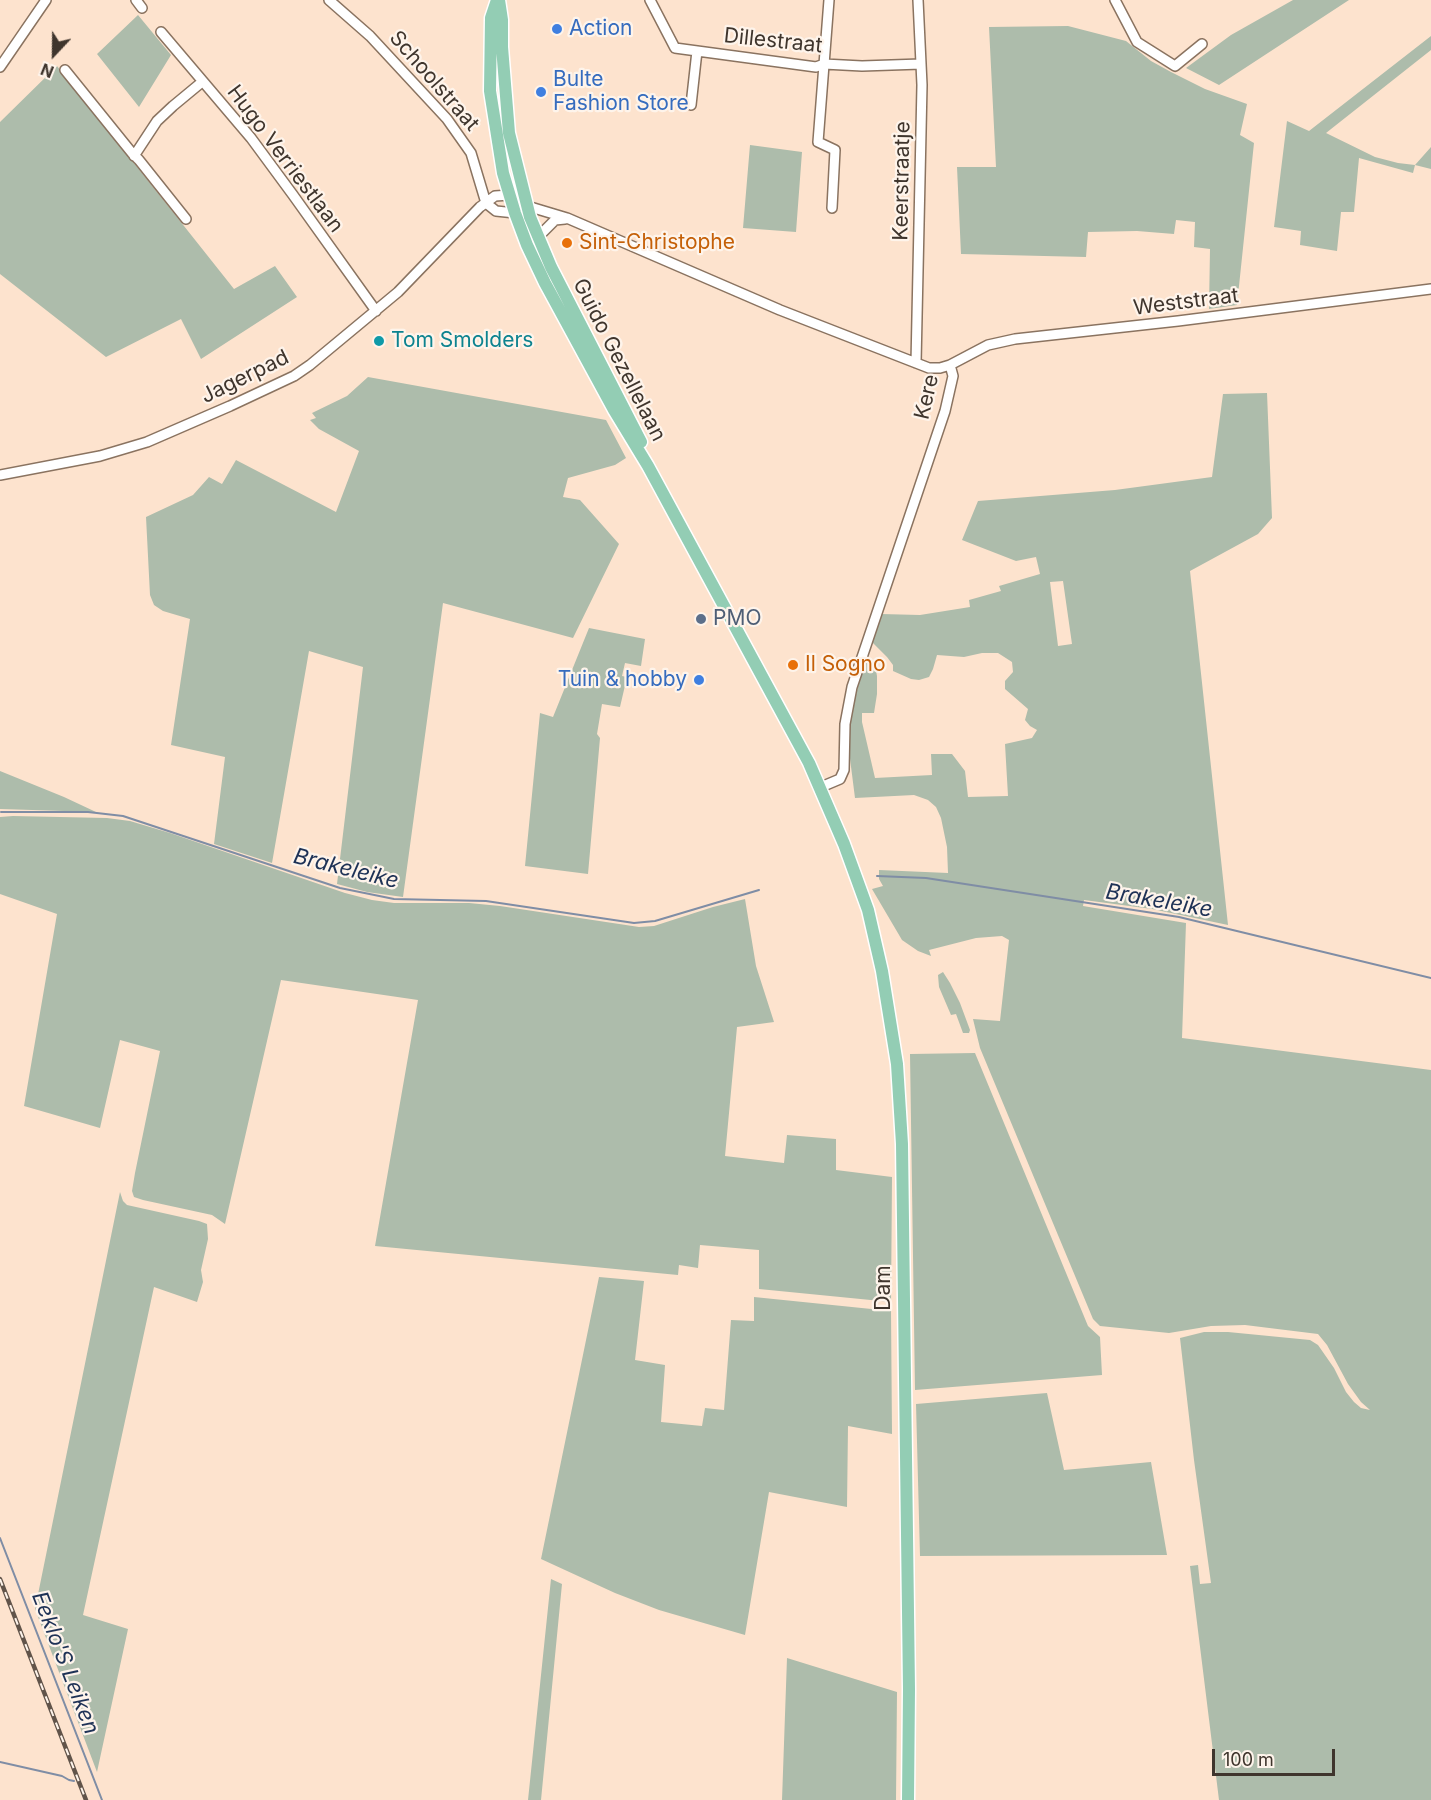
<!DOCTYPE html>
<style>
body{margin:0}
#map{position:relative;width:1431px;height:1800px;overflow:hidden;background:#fde3ce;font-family:Inter,sans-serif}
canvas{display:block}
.north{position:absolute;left:24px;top:24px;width:60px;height:60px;-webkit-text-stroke:4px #fef4eb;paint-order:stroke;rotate:202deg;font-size:16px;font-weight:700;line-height:24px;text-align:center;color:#3f352d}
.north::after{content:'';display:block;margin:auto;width:21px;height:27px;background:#3f352d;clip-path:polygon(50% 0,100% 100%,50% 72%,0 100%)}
.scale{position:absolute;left:1212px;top:1749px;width:123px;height:27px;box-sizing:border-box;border:3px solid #3f352d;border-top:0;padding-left:8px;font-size:18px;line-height:21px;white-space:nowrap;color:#3f352d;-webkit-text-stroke:4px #fef4eb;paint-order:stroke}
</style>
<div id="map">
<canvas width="1431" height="1800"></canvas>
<div class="north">N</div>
<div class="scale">100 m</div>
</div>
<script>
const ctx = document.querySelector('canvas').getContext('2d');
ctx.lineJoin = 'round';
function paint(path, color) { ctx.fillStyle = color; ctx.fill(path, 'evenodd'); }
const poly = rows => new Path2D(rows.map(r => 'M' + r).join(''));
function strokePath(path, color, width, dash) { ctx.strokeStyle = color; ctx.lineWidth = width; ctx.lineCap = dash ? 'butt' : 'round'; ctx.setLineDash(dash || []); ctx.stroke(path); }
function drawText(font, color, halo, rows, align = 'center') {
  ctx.font = font + ' Inter,sans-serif'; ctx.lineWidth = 4.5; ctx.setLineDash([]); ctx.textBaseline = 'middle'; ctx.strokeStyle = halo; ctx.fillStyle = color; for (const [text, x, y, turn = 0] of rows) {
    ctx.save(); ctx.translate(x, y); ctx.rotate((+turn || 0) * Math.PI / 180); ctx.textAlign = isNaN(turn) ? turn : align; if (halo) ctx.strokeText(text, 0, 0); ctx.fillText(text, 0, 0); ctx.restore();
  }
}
const green = poly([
 [1293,0,1349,0,1219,85,1186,68,1231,35],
 [138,15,171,55,139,107,97,54],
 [1068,26,1126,41,1151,61,1171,72,1205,89,1247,104,1240,135,1254,143,1237,305,1209,309,1210,249,1194,247,1195,222,1176,220,1174,234,1137,231,1088,232,1086,257,961,254,957,167,996,167,989,27],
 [1431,36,1431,50,1326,133,1375,157,1398,163,1415,165,1431,147,1431,169,1415,165,1413,173,1359,158,1354,212,1341,212,1337,251,1300,245,1301,231,1274,227,1287,121,1309,131],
 [57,66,234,289,275,266,297,297,201,359,181,319,106,357,0,274,0,122],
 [750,145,802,152,796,232,743,228],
 [368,377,606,420,626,458,615,465,568,478,563,497,580,500,619,544,573,638,443,603,403,897,367,892,337,884,363,667,309,651,272,863,214,844,225,757,171,745,190,619,163,611,154,605,150,595,146,517,193,495,209,477,222,484,236,460,336,512,359,451,319,429,310,420,316,418,312,413,347,396],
 [1267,393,1272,518,1258,534,1190,571,1228,925,1152,909,1084,900,1083,906,1186,923,1182,1038,1431,1070,1431,1800,1219,1800,1190,1566,1198,1565,1200,1584,1211,1583,1194,1460,1180,1338,1204,1332,1228,1332,1310,1340,1318,1345,1334,1368,1346,1392,1354,1402,1361,1408,1370,1410,1361,1402,1348,1384,1327,1345,1318,1334,1245,1325,1211,1326,1169,1333,1100,1326,1093,1319,980,1048,973,1019,1000,1021,1009,940,1002,936,976,938,929,950,931,956,918,951,902,940,872,889,883,886,879,879,879,870,948,873,947,847,941,818,936,807,928,800,914,795,855,798,848,743,852,709,865,661,869,662,875,665,877,676,877,694,874,713,862,713,862,722,875,778,932,775,931,754,952,754,965,771,968,797,1008,796,1005,744,1032,738,1037,730,1030,726,1025,720,1028,709,1005,689,1005,681,1013,672,1012,662,998,653,982,653,964,657,937,655,933,669,929,677,919,680,911,679,893,671,893,665,887,657,872,642,881,614,920,615,970,607,969,600,1001,591,999,586,1040,574,1036,557,1016,561,962,540,978,501,1115,490,1212,477,1223,394],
 [1063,581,1072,644,1058,646,1050,582],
 [589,628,645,639,641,666,625,663,622,676,627,677,620,707,602,704,597,734,600,738,588,874,525,866,540,713,553,717],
 [0,771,64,797,96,812,0,809],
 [13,816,107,818,130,821,170,833,345,893,372,900,394,903,469,903,500,906,639,927,654,926,713,907,745,899,756,966,774,1022,737,1027,725,1156,784,1163,787,1135,836,1139,836,1170,892,1177,891,1302,759,1289,759,1250,700,1245,698,1268,679,1265,678,1275,375,1246,418,1000,281,980,225,1224,212,1215,143,1200,134,1197,132,1191,135,1173,160,1051,120,1040,100,1128,24,1106,57,914,0,894,0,817],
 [943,972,950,983,960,1003,970,1030,969,1033,963,1033,956,1014,951,1015,939,987,938,975],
 [975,1053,1088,1326,1100,1337,1102,1375,915,1390,910,1054],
 [120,1192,123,1201,127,1205,199,1221,207,1224,208,1239,201,1270,203,1282,197,1302,154,1287,83,1615,128,1629,97,1772,35,1609],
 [599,1277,644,1281,635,1360,665,1365,661,1422,702,1426,705,1408,724,1410,731,1320,754,1321,754,1297,891,1311,892,1434,848,1426,847,1507,769,1492,745,1635,659,1610,615,1593,541,1559],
 [1047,1393,1064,1470,1151,1462,1167,1555,920,1556,916,1404],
 [551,1579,562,1584,541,1800,528,1800],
 [787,1658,897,1692,896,1800,782,1800]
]);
const stream = poly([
 [1,812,88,812,123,816,340,888,394,899,486,901,634,923,655,921,759,890],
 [877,876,926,878,1179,917,1431,978],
 [0,1538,102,1800],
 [0,1762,62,1776,69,1780,74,1781]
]);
const minor = poly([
 [136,0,142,8],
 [329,0,370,36,447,119,471,153,486,203,496,211,515,213,518,211],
 [650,0,675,48,816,67,824,64,862,66,921,64],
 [829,0,818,142,835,150,832,208],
 [1115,0,1137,42,1175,66,1202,44],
 [161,32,251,138,293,195,376,311],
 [0,67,46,0],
 [65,70,132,153,139,160,186,219],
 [691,105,697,51],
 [134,156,157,121,173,106,202,82],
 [538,237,555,220,565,219],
 [916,363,922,85,918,0],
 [0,475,100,456,147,442,230,406,294,376,310,365,398,292,480,207,495,196,510,195,527,206,567,218,780,310,929,368,940,368,950,365,988,345,1015,339,1178,321,1431,289],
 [821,787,840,779,844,770,845,724,852,687,945,411,953,376,950,365]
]);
const major = poly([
 [497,0,491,18,490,91,503,173,515,213,527,245,545,283,614,410,648,466,809,763,844,844,868,910,882,971,897,1064,902,1144,909,1689,908,1800],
 [499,0,502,20,502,47,509,133,530,217,551,267,641,442]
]);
const rail = poly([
 [0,1579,86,1800]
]);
const markers = [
 [557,29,6,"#3f7fe0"],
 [541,92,6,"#3f7fe0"],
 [567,243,6,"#e8710a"],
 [379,341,6,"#0f9aa8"],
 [701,619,6,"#5c6f8a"],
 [793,665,6,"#e8710a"],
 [699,680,6,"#3f7fe0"]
];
const shopNames = [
 ["Action",569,29],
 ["Bulte",553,80],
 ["Fashion Store",553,104],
 ["Tuin & hobby",687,680,"right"]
];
const streetNames = [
 ["Dillestraat",773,41,6],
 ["Schoolstraat",434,81,49],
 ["Hugo Verriestlaan",285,159,53],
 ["Keerstraatje",902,181,-89],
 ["Weststraat",1186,302,-7],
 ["Guido Gezellelaan",619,360,63],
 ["Jagerpad",245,377,-26],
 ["Kere",927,397,-77],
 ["Dam",884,1288,-90]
];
const foodNames = [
 ["Sint-Christophe",579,243],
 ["Il Sogno",805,665]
];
const cultureNames = [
 ["Tom Smolders",391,341]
];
const serviceNames = [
 ["PMO",713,619]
];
const waterNames = [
 ["Brakeleike",346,869,14],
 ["Brakeleike",1159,901,10],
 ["Eeklo'S Leiken",65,1663,69]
];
paint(green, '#adbcab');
strokePath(stream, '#7f8da5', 2);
strokePath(minor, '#8a7360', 12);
strokePath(major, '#fff', 15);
strokePath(minor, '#fff', 9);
strokePath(major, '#93cdb4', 12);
strokePath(rail, '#61544a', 4.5);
strokePath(rail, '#fef4eb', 2, [7]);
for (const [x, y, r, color] of markers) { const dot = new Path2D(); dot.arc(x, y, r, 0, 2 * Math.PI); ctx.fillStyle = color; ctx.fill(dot); strokePath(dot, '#fef4eb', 2); }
drawText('21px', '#366cbe', '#fef4eb', shopNames, 'left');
drawText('21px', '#3f352d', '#fef4eb', streetNames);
drawText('21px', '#c56008', '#fef4eb', foodNames, 'left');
drawText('21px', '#0d838f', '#fef4eb', cultureNames, 'left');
drawText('21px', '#4e5e75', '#fef4eb', serviceNames, 'left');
drawText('italic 22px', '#1e3256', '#fef4eb', waterNames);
</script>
